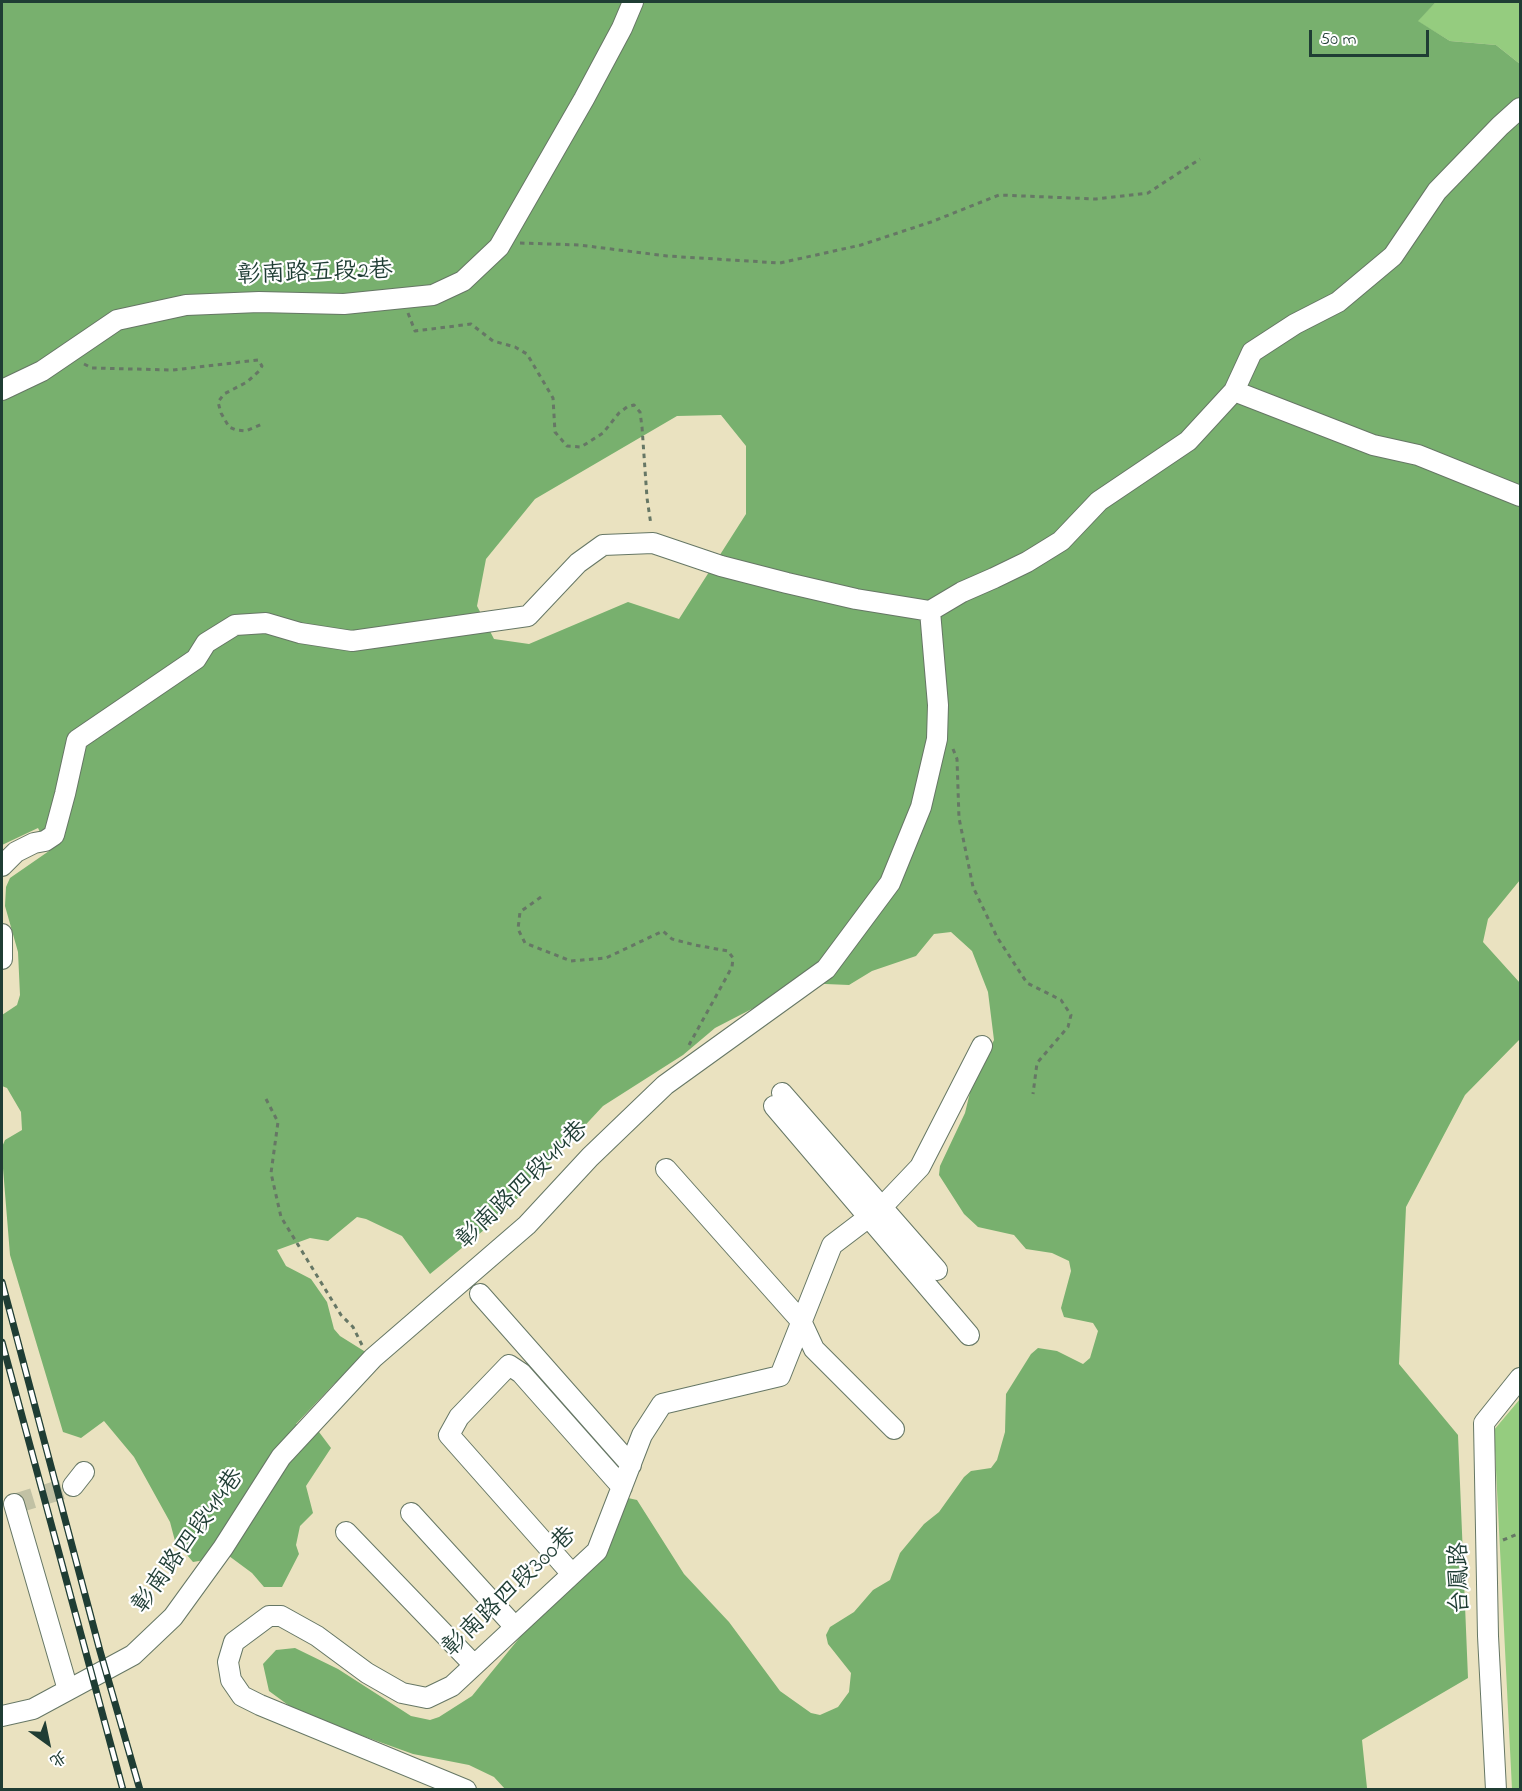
<!DOCTYPE html>
<meta charset="utf-8">
<style>
body{margin:0}
#map{position:relative;width:1522px;height:1791px;overflow:hidden;background:#eae2c0;font-family:"Indie Flower","LXGW WenKai TC",sans-serif}
canvas{display:block}
.frame{position:absolute;inset:0;border:3px solid #1f3d34;pointer-events:none}
.north{position:absolute;left:18px;top:1713px;width:60px;height:60px;-webkit-text-stroke:4px #fff;paint-order:stroke;rotate:147deg;font-size:16px;font-weight:700;line-height:24px;text-align:center;color:#1f3d34}
.north::after{content:'';display:block;margin:auto;width:21px;height:27px;background:#1f3d34;clip-path:polygon(50% 0,100% 100%,50% 72%,0 100%)}
.scale{position:absolute;left:1309px;top:30px;width:120px;height:27px;box-sizing:border-box;border:3px solid #1f3d34;border-top:0;padding-left:8px;font-size:18px;line-height:21px;white-space:nowrap;color:#1f3d34;-webkit-text-stroke:4px #fff;paint-order:stroke}
</style>
<div id="map">
<canvas width="1522" height="1791"></canvas>
<div class="frame"></div>
<div class="north">北</div>
<div class="scale">50 m</div>
</div>
<script>
const ctx = document.querySelector('canvas').getContext('2d');
ctx.lineJoin = 'round';
function paint(path, color) { ctx.fillStyle = color; ctx.fill(path, 'evenodd'); }
const poly = rows => new Path2D(rows.map(r => 'M' + r).join(''));
function strokePath(path, color, width, dash) { ctx.strokeStyle = color; ctx.lineWidth = width; ctx.lineCap = dash ? 'butt' : 'round'; ctx.setLineDash(dash || []); ctx.stroke(path); }
function drawText(font, color, halo, rows, align = 'center') {
  ctx.font = font + ' "Indie Flower","LXGW WenKai TC",sans-serif'; ctx.lineWidth = 4.5; ctx.setLineDash([]); ctx.textBaseline = 'middle'; ctx.strokeStyle = halo; ctx.fillStyle = color; for (const [text, x, y, turn = 0] of rows) {
    ctx.save(); ctx.translate(x, y); ctx.rotate((+turn || 0) * Math.PI / 180); ctx.textAlign = isNaN(turn) ? turn : align; if (halo) ctx.strokeText(text, 0, 0); ctx.fillText(text, 0, 0); ctx.restore();
  }
}
const green = poly([
 [1436,2,1520,2,1520,64,1496,45,1450,41,1417,21],
 [1520,1399,1520,1789,1512,1789,1494,1430]
]);
const forest = poly([
 [2,2,1436,2,1418,21,1450,41,1496,45,1520,64,1520,880,1488,919,1483,942,1520,983,1520,1039,1465,1095,1406,1207,1399,1364,1458,1435,1468,1678,1362,1740,1367,1788,1341,1790,505,1789,494,1777,469,1765,413,1754,299,1713,269,1691,263,1664,276,1650,295,1648,338,1669,411,1716,430,1720,439,1717,472,1696,534,1620,628,1498,637,1500,684,1574,729,1622,780,1691,811,1713,820,1715,838,1707,849,1692,851,1673,828,1644,826,1635,830,1627,854,1612,873,1590,890,1580,900,1553,924,1524,939,1512,964,1477,971,1471,991,1468,997,1460,1005,1432,1006,1394,1031,1354,1038,1348,1057,1351,1083,1364,1090,1358,1098,1331,1093,1323,1064,1317,1061,1308,1071,1271,1069,1261,1052,1253,1026,1249,1014,1235,978,1227,964,1214,939,1175,940,1166,965,1113,972,1084,994,1040,988,992,972,951,951,932,934,934,916,956,872,971,849,985,802,983,715,1028,683,1055,603,1106,500,1217,430,1274,402,1236,366,1219,357,1217,328,1241,310,1238,277,1250,286,1266,311,1279,327,1302,334,1329,340,1336,372,1356,334,1384,296,1424,319,1432,331,1448,306,1486,313,1513,300,1526,296,1545,299,1554,282,1587,264,1587,252,1573,229,1556,193,1562,175,1541,170,1522,134,1457,104,1421,81,1438,63,1432,10,1255,2,1156,2,1147,5,1140,22,1130,21,1112,7,1088,2,1086,2,1015,17,1005,20,995,18,952,5,906,6,887,10,878,49,851,38,828,2,845],
 [721,415,746,446,746,514,679,619,628,602,529,644,494,639,477,606,486,559,535,499,677,416]
]);
const minorTunnel = poly([
 [14,1504,73,1486]
]);
const path = poly([
 [520,243,579,245,667,256,780,263,861,245,931,222,999,195,1096,199,1148,193,1200,159],
 [408,313,415,331,471,324,493,341,515,347,527,354,553,398,555,432,567,446,581,447,603,433,619,413,627,407,634,405,640,412,642,427,647,498,651,525],
 [84,364,92,368,173,370,258,360,262,366,259,371,247,382,224,394,218,402,221,413,229,427,236,430,246,431,262,424],
 [953,749,957,759,959,818,973,887,997,937,1027,983,1061,1000,1071,1015,1068,1027,1037,1063,1033,1094],
 [541,897,520,912,518,929,525,943,571,961,606,958,663,931,672,939,695,945,728,951,733,958,732,967,689,1045],
 [266,1099,278,1122,271,1173,281,1217,341,1315,353,1327,362,1345],
 [1503,1540,1520,1533]
]);
const minor = poly([
 [2,390,42,371,117,320,186,305,259,302,344,304,433,295,463,281,499,247,584,99,622,28,633,2],
 [1234,391,1373,445,1418,455,1520,496],
 [2,866,16,852,34,843,45,841,54,835,65,794,77,740,196,659,206,643,235,625,266,623,300,633,352,641,528,616,578,563,603,545,653,543,721,566,787,583,856,599,930,611,962,592,994,578,1027,562,1061,541,1099,501,1188,441,1234,391,1252,352,1295,324,1338,302,1393,256,1437,191,1500,126,1520,108],
 [2,934,2,959],
 [782,1093,937,1270],
 [774,1106,969,1335],
 [666,1169,801,1321,814,1349,894,1429],
 [480,1294,631,1465],
 [73,1486,84,1472],
 [14,1504,68,1690],
 [411,1513,515,1627],
 [346,1532,474,1665],
 [572,1574,449,1435,459,1417,509,1365,521,1373,622,1487],
 [2,1716,33,1709,133,1655,173,1617,223,1548,281,1457,373,1358,527,1225,590,1157,665,1085,826,969,890,883,921,807,937,739,938,705,930,611],
 [466,1790,260,1705,242,1696,231,1680,228,1662,234,1642,269,1616,281,1616,317,1636,367,1673,402,1693,427,1698,452,1686,597,1551,642,1435,662,1404,780,1376,832,1245,882,1207,920,1167,982,1046],
 [1496,1790,1488,1636,1484,1423,1520,1378]
]);
const rail = poly([
 [2,1282,100,1651,140,1790],
 [2,1342,123,1790]
]);
const streetNames = [
 ["彰南路五段2巷",315,275,-2],
 ["彰南路四段414巷",524,1186,-44],
 ["彰南路四段414巷",190,1542,-54],
 ["台鳳路",1462,1578,-91],
 ["彰南路四段300巷",511,1593,-44]
];
paint(green, '#95cc7f');
paint(forest, '#78b06e');
strokePath(minorTunnel, '#c1c1a4', 20, [20, 10]);
strokePath(minor, '#667765', 22);
strokePath(path, '#667765', 3, [4.5, 4.5]);
strokePath(minor, '#fff', 20);
strokePath(rail, '#1f3d34', 7);
strokePath(rail, '#fff', 4.5, [14]);
drawText('24px', '#1f3d34', '#fff', streetNames);
</script>
